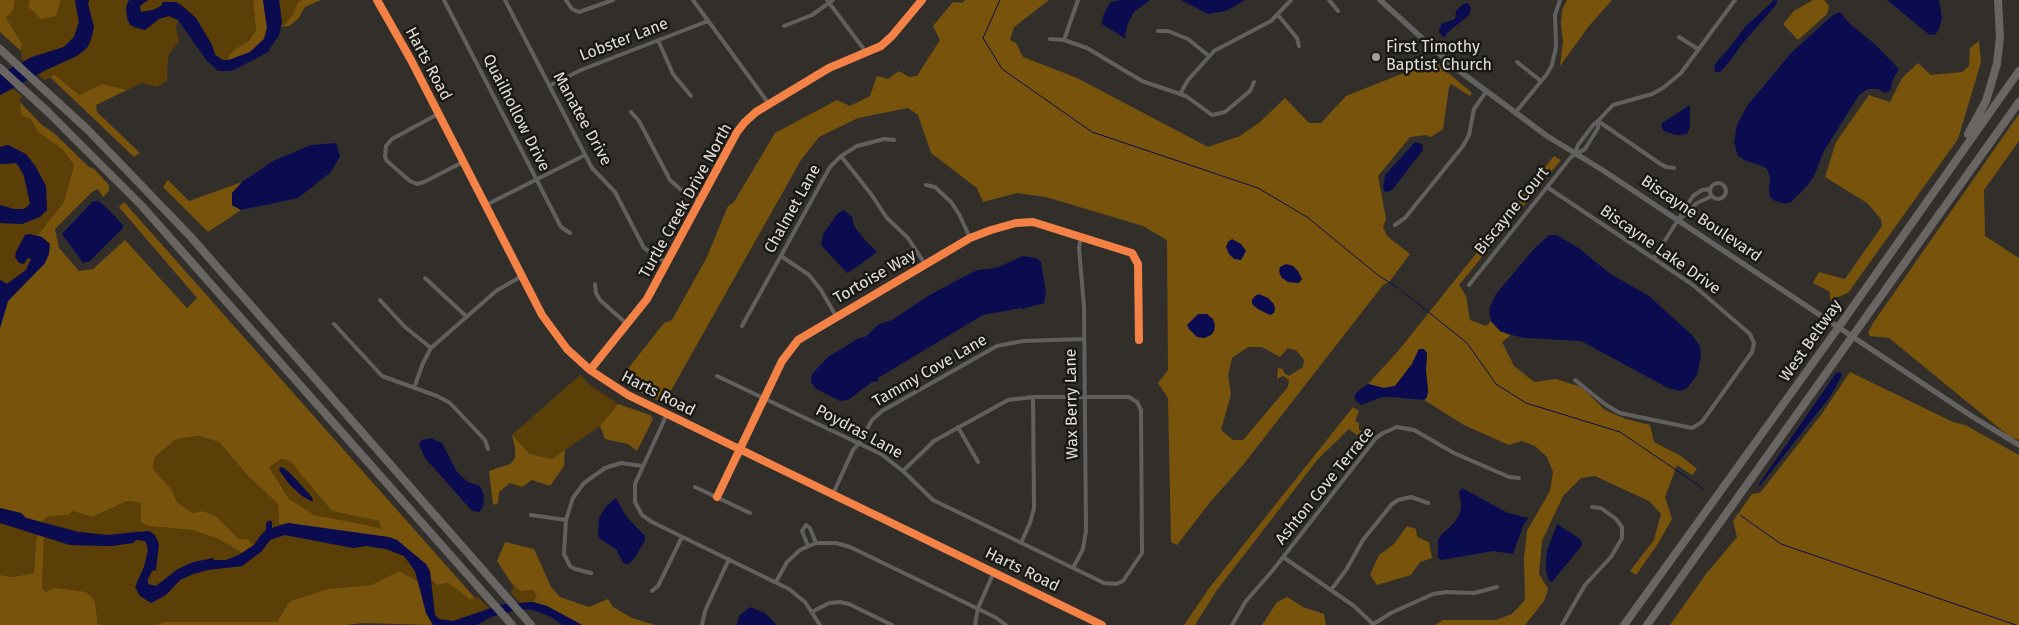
<!DOCTYPE html>
<style>
body{margin:0}
canvas{display:block;background:#322f2b}
</style>
<canvas width="2019" height="625"></canvas>
<script>
const ctx = document.querySelector('canvas').getContext('2d');
ctx.lineJoin = 'round';
function paint(path, color) { ctx.fillStyle = color; ctx.fill(path, 'evenodd'); }
const poly = rows => new Path2D(rows.map(r => 'M' + r).join(''));
function strokePath(path, color, width, dash) { ctx.strokeStyle = color; ctx.lineWidth = width; ctx.lineCap = dash ? 'butt' : 'round'; ctx.setLineDash(dash || []); ctx.stroke(path); }
function drawText(font, color, halo, rows, align = 'center') {
  ctx.font = font + ' "Fira Sans",sans-serif'; ctx.lineWidth = 5; ctx.setLineDash([]); ctx.textBaseline = 'middle'; ctx.strokeStyle = halo; ctx.fillStyle = color; for (const [text, x, y, turn = 0] of rows) {
    ctx.save(); ctx.translate(x, y); ctx.rotate((+turn || 0) * Math.PI / 180); ctx.textAlign = isNaN(turn) ? turn : align; if (halo) ctx.strokeText(text, 0, 0); ctx.fillText(text, 0, 0); ctx.restore();
  }
}
const green = poly([
 [15,0,30,0,28,6,56,16,61,0,75,0,79,22,74,37,63,47,24,61,21,57,22,44,6,18,13,10],
 [89,0,129,0,126,7,130,25,134,28,145,30,159,19,169,16,178,20,176,27,179,41,168,56,167,81,156,87,143,83,127,90,102,84,79,95,55,75,45,80,38,74,87,45,92,19,88,4],
 [148,0,253,0,256,30,249,41,235,49,229,55,229,60,222,60,215,55,212,45,196,18,181,5,169,2,153,10,140,12,140,6],
 [279,0,302,0,298,2,293,14,285,25,280,27,282,22],
 [13,89,22,96,20,99,21,115,31,119,38,132,62,149,74,165,64,202,37,236,29,234,25,235,16,252,31,259,26,270,7,284,0,280,0,223,22,224,47,210,8,145,0,147,0,95],
 [16,163,24,176,29,195,30,204,24,209,14,209,0,205,0,164],
 [580,375,591,386,618,404,600,426,552,459,530,454,512,435],
 [199,436,219,442,248,476,278,504,279,525,272,529,267,528,254,545,247,539,239,539,216,516,203,511,192,513,177,502,172,490,153,469,155,457,176,439],
 [281,459,290,461,332,511,379,521,381,530,361,524,314,515,289,499,269,467],
 [127,501,141,503,141,522,148,526,192,530,219,539,242,553,226,560,213,560,213,558,178,569,156,586,148,584,148,579,152,571,159,544,138,531,108,535,70,531,41,522,49,516,68,515,73,511,94,517],
 [0,523,38,535,36,540,34,573,12,577,0,575],
 [280,535,285,535,353,548,366,546,386,549,404,556,415,571,419,582,399,571,371,585,328,589,290,601,277,622,163,622,157,625,98,625,95,601,46,592,42,589,44,537,70,545,86,546,111,546,133,543,136,540,147,542,148,550,144,568,137,581,166,595,180,580,193,574,208,570,242,566,262,551,270,540],
 [430,578,437,585,448,583,475,598,478,597,489,608,453,621,439,619,435,615],
 [514,586,520,591,533,590,537,596,533,602,520,603,511,593]
]);
const forest = poly([
 [0,0,15,0,13,10,6,18,22,44,21,51,0,32],
 [30,0,61,0,56,16,41,19,28,6],
 [253,0,263,0,267,28,264,39,250,52,229,60,229,55,235,49,249,41,256,30],
 [302,0,321,0,305,7,298,19,289,26,280,27,285,25,293,14,298,2],
 [965,0,1049,0,1014,27,1010,40,1016,43,1023,57,1077,78,1208,147,1240,136,1260,122,1285,98,1309,123,1321,123,1346,96,1434,61,1472,93,1470,96,1451,84,1449,87,1443,129,1431,137,1426,135,1410,137,1378,176,1386,219,1383,227,1387,236,1410,254,1389,282,1383,285,1243,465,1211,501,1177,545,1171,542,1168,398,1158,383,1168,370,1167,240,1143,226,1046,197,1017,193,983,202,977,188,931,153,918,115,908,108,858,118,819,137,801,160,664,403,634,390,619,380,664,323,672,320,707,257,728,206,734,202,775,133,837,100,850,106,870,96,877,76,888,79,899,71,909,77,917,76,940,40,933,26,953,2,962,3],
 [1248,347,1262,347,1280,357,1288,348,1297,351,1304,360,1303,367,1289,376,1284,373,1283,369,1278,368,1277,379,1283,376,1289,380,1288,387,1243,440,1233,440,1221,430,1231,394,1228,376,1232,358],
 [1567,0,1612,0,1589,26,1560,66,1563,42,1561,24,1562,10],
 [1813,0,1824,0,1829,6,1827,14,1798,40,1783,24,1794,11],
 [1979,41,1981,62,1958,139,1848,293,1830,300,1830,292,1813,283,1819,272,1845,279,1882,226,1881,219,1867,203,1825,177,1836,142,1869,95,1890,102,1902,78,1918,63,1931,75,1962,72,1969,66,1970,48],
 [55,75,79,95,102,84,127,90,96,105,97,112,140,153,134,157,50,77],
 [20,102,42,125,54,133,89,167,94,169,109,185,109,191,103,197,98,189,92,192,55,229,59,248,79,271,93,269,125,240,187,308,197,298,119,207,124,202,475,598,470,599,448,583,437,585,430,578,430,571,397,540,288,523,279,525,278,504,248,476,219,442,199,436,176,439,155,457,153,469,172,490,177,502,192,513,203,511,216,516,239,539,247,539,254,545,242,553,219,539,192,530,148,526,141,522,141,503,127,501,93,517,73,511,68,515,49,516,41,522,26,518,21,513,0,508,0,328,8,301,45,263,42,237,37,236,64,202,74,165,62,149,38,132,31,119,21,115],
 [281,459,290,461,332,511,379,521,381,529,361,524,314,515,289,499,269,467],
 [2019,114,2019,141,1984,190,1985,236,2019,258,2019,440,2010,437,1889,338,1870,336,1868,333,1873,323],
 [1554,156,1561,160,1459,285,1466,296,1470,320,1486,326,1491,321,1500,331,1511,335,1502,342,1514,366,1534,382,1556,379,1581,387,1605,410,1626,419,1650,425,1654,442,1681,456,1697,469,1692,475,1677,465,1665,497,1672,519,1659,542,1636,575,1630,571,1654,540,1661,514,1649,501,1595,476,1581,478,1563,496,1542,541,1539,574,1548,589,1544,601,1525,625,1435,625,1443,620,1496,620,1512,614,1525,600,1524,558,1527,531,1550,491,1553,472,1547,457,1535,446,1522,441,1509,445,1464,425,1424,400,1427,397,1428,391,1426,371,1427,354,1419,349,1412,364,1395,386,1384,388,1368,384,1399,350],
 [168,180,189,201,242,182,232,194,232,205,241,210,208,232,163,187],
 [1850,372,1953,422,1965,425,2019,455,2019,625,1670,625,1706,574,1737,537,1733,521,1752,494,1760,493,1821,415],
 [618,404,650,415,653,419,637,451,628,444,605,439,600,426],
 [1353,407,1359,411,1355,421,1359,423,1359,430,1369,435,1365,441,1349,429,1318,459,1217,590,1195,625,1184,625,1210,587],
 [512,435,530,454,552,459,565,450,564,466,550,486,532,480,522,487,510,483,499,492,498,503,493,505,489,471,510,464,515,458,515,448],
 [1407,526,1416,529,1417,537,1429,542,1432,558,1420,562,1411,575,1377,585,1370,575,1379,555,1394,544],
 [38,535,44,537,42,589,46,592,55,588,86,592,95,601,98,625,0,625,0,575,12,577,34,573,36,540],
 [505,542,534,549,551,587,560,597,589,607,608,599,613,607,632,618,655,625,582,625,547,606,533,602,537,596,533,590,520,591,512,584,497,561],
 [399,571,419,582,426,613,433,625,364,623,345,625,157,625,163,622,277,622,290,601,328,589,371,585],
 [1287,597,1303,607,1324,614,1326,625,1262,625,1277,602]
]);
const water = poly([
 [75,0,89,0,88,4,94,27,91,40,87,48,77,56,46,70,0,95,0,74,32,57,64,47,74,37,79,22],
 [129,0,148,0,140,6,141,12,153,10,161,6,163,2,176,2,181,5,196,18,212,45,215,55,223,60,229,60,250,52,264,39,267,28,263,0,279,0,282,22,279,36,269,49,270,51,232,71,218,71,207,61,178,20,169,16,159,19,145,30,130,25,127,18,126,7],
 [1120,0,1150,0,1134,12,1128,23,1125,35,1126,39,1102,24,1102,21,1104,13,1111,2],
 [1181,0,1245,0,1226,11,1208,14],
 [1774,0,1778,1,1776,5,1742,44,1731,60,1720,72,1715,72,1714,66,1719,59,1730,47,1745,27],
 [1887,0,1939,0,1942,18,1939,29,1936,34,1930,35,1926,32],
 [1468,3,1471,8,1469,15,1447,33,1444,38,1439,32,1441,24,1455,19,1456,11,1463,4],
 [1840,12,1850,24,1876,45,1899,69,1892,81,1891,90,1885,93,1878,89,1868,89,1859,95,1824,151,1814,176,1807,186,1791,202,1785,204,1775,201,1770,197,1769,189,1770,177,1767,169,1760,165,1746,161,1738,156,1734,143,1737,125,1747,106,1791,53,1833,15],
 [1690,105,1690,127,1687,134,1676,135,1664,131,1661,126,1662,123],
 [1415,142,1422,144,1423,150,1420,154,1392,190,1387,192,1384,191,1383,187,1385,175],
 [336,143,340,156,331,172,298,198,241,210,232,205,232,193,242,182,273,161,311,145],
 [8,145,26,154,36,167,46,186,47,210,40,217,22,224,0,223,0,205,14,209,24,209,30,204,24,176,19,166,16,163,0,164,0,147],
 [93,201,99,201,108,209,123,225,123,228,90,261,83,263,62,234],
 [844,210,852,217,854,226,865,240,877,252,861,264,847,273,821,245,823,234,838,213],
 [29,234,42,237,50,244,49,254,45,263,8,301,0,328,0,280,7,284,26,270,31,259,28,258,24,264,19,263,15,257,16,252,25,235],
 [1549,235,1557,235,1580,249,1609,273,1649,296,1692,335,1700,346,1701,356,1697,375,1687,388,1680,391,1668,388,1581,341,1525,338,1511,335,1500,331,1491,321,1489,309,1496,294,1533,250],
 [1232,239,1241,244,1246,251,1241,260,1234,259,1229,254,1226,247,1228,242],
 [1023,256,1036,258,1041,262,1046,293,1044,303,1025,308,1024,310,1021,308,983,315,878,378,879,381,872,382,848,400,840,401,826,394,815,388,811,382,812,374,828,357,859,338,865,337,879,324,892,320,928,296,965,276,977,270,996,268],
 [1286,264,1293,266,1298,271,1302,279,1299,283,1288,282,1282,278,1279,272,1280,267],
 [1259,294,1268,298,1274,304,1275,309,1274,313,1270,315,1258,309,1252,304,1252,300,1255,296],
 [1198,314,1207,314,1213,319,1215,325,1214,331,1211,335,1204,338,1197,337,1189,329,1187,325],
 [1419,349,1424,349,1427,353,1426,371,1428,391,1427,397,1424,400,1391,397,1382,397,1361,405,1356,401,1354,397,1357,392,1368,384,1384,388,1395,386,1412,364],
 [1840,372,1842,374,1841,377,1830,397,1759,487,1759,484,1836,373],
 [431,438,442,443,457,472,468,482,480,486,484,495,483,507,479,512,472,511,425,458,419,445,421,440],
 [280,467,284,468,291,474,312,497,313,502,302,496,289,484,279,470],
 [1462,488,1508,513,1528,518,1523,526,1513,554,1493,551,1442,560,1438,558,1438,540,1441,535,1454,523,1460,513,1461,504,1459,492],
 [616,498,626,516,645,536,645,540,634,559,628,564,623,563,616,549,600,539,598,534,599,518,606,506],
 [0,508,21,513,26,518,79,532,108,535,149,531,155,535,159,544,156,570,152,571,148,579,148,584,156,586,178,569,193,562,213,558,214,560,226,560,237,556,254,545,260,536,266,530,266,523,270,520,272,522,272,528,288,523,389,537,397,540,426,564,430,571,435,615,439,619,453,621,504,604,533,602,547,606,582,625,562,625,551,617,533,610,520,609,491,617,477,625,433,625,426,613,415,571,404,556,386,549,366,546,353,548,285,535,270,540,262,551,242,566,208,570,193,574,180,580,166,595,151,603,140,596,135,587,144,567,148,550,146,542,141,540,136,540,133,543,111,546,70,545,0,523],
 [1557,524,1580,539,1582,543,1581,547,1552,582,1549,581,1546,571,1546,560,1547,551],
 [750,607,765,613,777,625,737,625,739,616]
]);
const stream = poly([
 [1000,0,983,38,1002,69,1092,132,1258,188,1307,217,1379,276,1398,288],
 [1401,290,1467,343,1496,384,1526,403,1620,432,1704,489],
 [1740,515,1781,544,2016,625]
]);
const street = poly([
 [444,0,561,227,570,233],
 [505,0,592,168,615,192,644,248,667,263],
 [566,0,572,9,579,12,613,0],
 [693,0,769,104],
 [827,0,866,52],
 [1329,0,1338,11],
 [1278,15,1297,38,1299,46],
 [784,26,812,15,833,0],
 [1158,31,1168,31,1188,39,1209,56],
 [1679,37,1698,49],
 [1050,39,1064,40,1087,48,1142,81,1186,96,1212,115,1225,112,1250,91,1254,82],
 [658,40,673,74,691,96],
 [1064,40,1078,0],
 [1517,62,1541,81],
 [549,86,581,70,708,21],
 [1180,94,1188,80,1214,51,1271,21,1291,0],
 [631,112,639,121,670,180,680,189,700,201],
 [1515,113,1547,74,1552,65,1556,47,1555,15,1560,0],
 [438,114,392,139,386,146,385,157,387,161,410,181,417,184,424,182,463,162],
 [1598,121,1659,163,1666,167,1674,168],
 [1575,153,1578,145,1594,124,1598,121,1613,105,1652,94,1663,88,1681,73,1735,0],
 [841,156,871,194,887,218,908,238,925,264],
 '1710 191a8 8 0 1 1 16 0a8 8 0 1 1-16 0Z',
 [926,185,935,187,951,202,959,214,970,238],
 [1547,187,1693,285,1750,334,1754,343,1752,352,1702,422,1692,428,1620,413,1606,405,1575,380],
 [486,205,585,155],
 [1679,220,1697,203,1712,196],
 [1395,225,1405,218,1463,146,1469,135,1474,109,1486,92],
 [781,256,809,275,821,290,836,316],
 [1654,258,1693,196,1702,190,1710,189],
 [425,278,467,317],
 [595,284,596,293,600,300,628,325],
 [1469,285,1571,157,1585,149,1598,128,1598,121],
 [380,300,405,327,431,348],
 [334,324,382,376,437,396,450,403,485,440,488,449],
 [742,326,830,167,841,156,857,146,884,139,894,140],
 [590,370,647,299,737,132,745,122,756,112,829,68,881,46,892,36,922,0],
 [717,376,881,454,903,471,933,500,1104,583,1116,584,1123,581,1142,553,1141,410,1137,402,1129,397,1033,397,1008,400,934,441,903,471],
 [414,388,423,363,431,348,496,291,522,276],
 [667,414,635,484,635,502,642,515,652,522,789,589,805,602,820,625],
 [958,427,978,462],
 [695,487,750,513],
 [833,494,853,450,859,443,872,420,882,411,997,346,1023,341,1084,339],
 [717,497,782,361,798,340,970,238,991,230,1016,223,1033,222,1132,253,1138,264,1139,340],
 [531,515,566,520],
 [1021,543,1030,523,1034,508,1033,397],
 [808,546,802,531,806,525,810,528,816,543],
 [1283,557,1354,606,1373,624],
 [1073,568,1083,549,1086,531,1084,307,1079,248,1081,237],
 [591,573,575,569,570,566,564,554,566,520,573,498,584,483,605,468,621,463,642,466],
 [776,582,787,562,800,550,816,543,836,543,850,547,995,617,1006,625],
 [1331,590,1346,570,1363,540,1392,504,1398,500,1411,497,1428,503],
 [652,591,658,586,682,537],
 [812,612,829,603,840,602,849,604,892,625],
 [702,625,705,611,729,559],
 [975,625,978,608,994,572],
 [1232,625,1246,601,1273,570,1376,438,1383,433,1397,427,1414,430,1454,453,1509,477,1519,478],
 [1372,625,1391,613,1433,594,1446,592,1474,593,1497,587],
 [1562,625,1585,585,1611,557,1622,538,1622,527,1616,519,1601,508,1592,507]
]);
const secondary = poly([
 [377,0,411,60,542,315,567,349,590,370,628,395,1102,625],
 [1380,0,1454,67,1547,136,1604,171,1973,417,2019,445]
]);
const highway = poly([
 [0,49,88,130,190,236,531,625],
 [0,68,48,112,141,205,512,625],
 [1968,134,1986,101,1997,64,2000,36,1998,0],
 [1624,625,1838,328,2019,71],
 [1647,625,2019,102]
]);
const cycleway = poly([
 [377,0,411,60,542,315,567,349,590,370,628,395,1102,625],
 [590,370,647,299,737,132,745,122,756,112,829,68,881,46,892,36,922,0],
 [717,497,782,361,798,340,970,238,991,230,1016,223,1033,222,1132,253,1138,264,1139,340]
]);
const markers = [
 [1376,57,5,"#a4a19c"]
];
const streetNames = [
 ["Lobster Lane",624,40,-21],
 ["Harts Road",428,64,62],
 ["Quailhollow Drive",516,113,63],
 ["Manatee Drive",582,119,61],
 ["Turtle Creek Drive North",686,201,-61],
 ["Chalmet Lane",793,209,-61],
 ["Biscayne Court",1512,211,-51],
 ["Biscayne Boulevard",1701,219,34],
 ["Biscayne Lake Drive",1660,250,35],
 ["Tortoise Way",875,277,-30],
 ["West Beltway",1811,341,-55],
 ["Tammy Cove Lane",930,371,-30],
 ["Harts Road",658,394,27],
 ["Wax Berry Lane",1072,404,-91],
 ["Poydras Lane",859,432,28],
 ["Ashton Cove Terrace",1325,486,-51],
 ["Harts Road",1022,570,26]
];
const poiNames = [
 ["First Timothy",1386,48],
 ["Baptist Church",1386,66]
];
paint(green, '#5c3f06');
paint(forest, '#78530c');
paint(water, '#0a0c4f');
strokePath(stream, '#0a0c4f', 1);
strokePath(street, '#61605e', 4);
strokePath(secondary, '#636260', 5.5);
strokePath(highway, '#686562', 8);
strokePath(cycleway, '#f48246', 8);
for (const [x, y, r, color] of markers) { const dot = new Path2D(); dot.arc(x, y, r, 0, 2 * Math.PI); ctx.fillStyle = color; ctx.fill(dot); strokePath(dot, '#1a1814', 2); }
drawText('16px', '#e2ded9', '#1a1814', streetNames);
drawText('16px', '#e2ded9', '#1a1814', poiNames, 'left');
</script>
